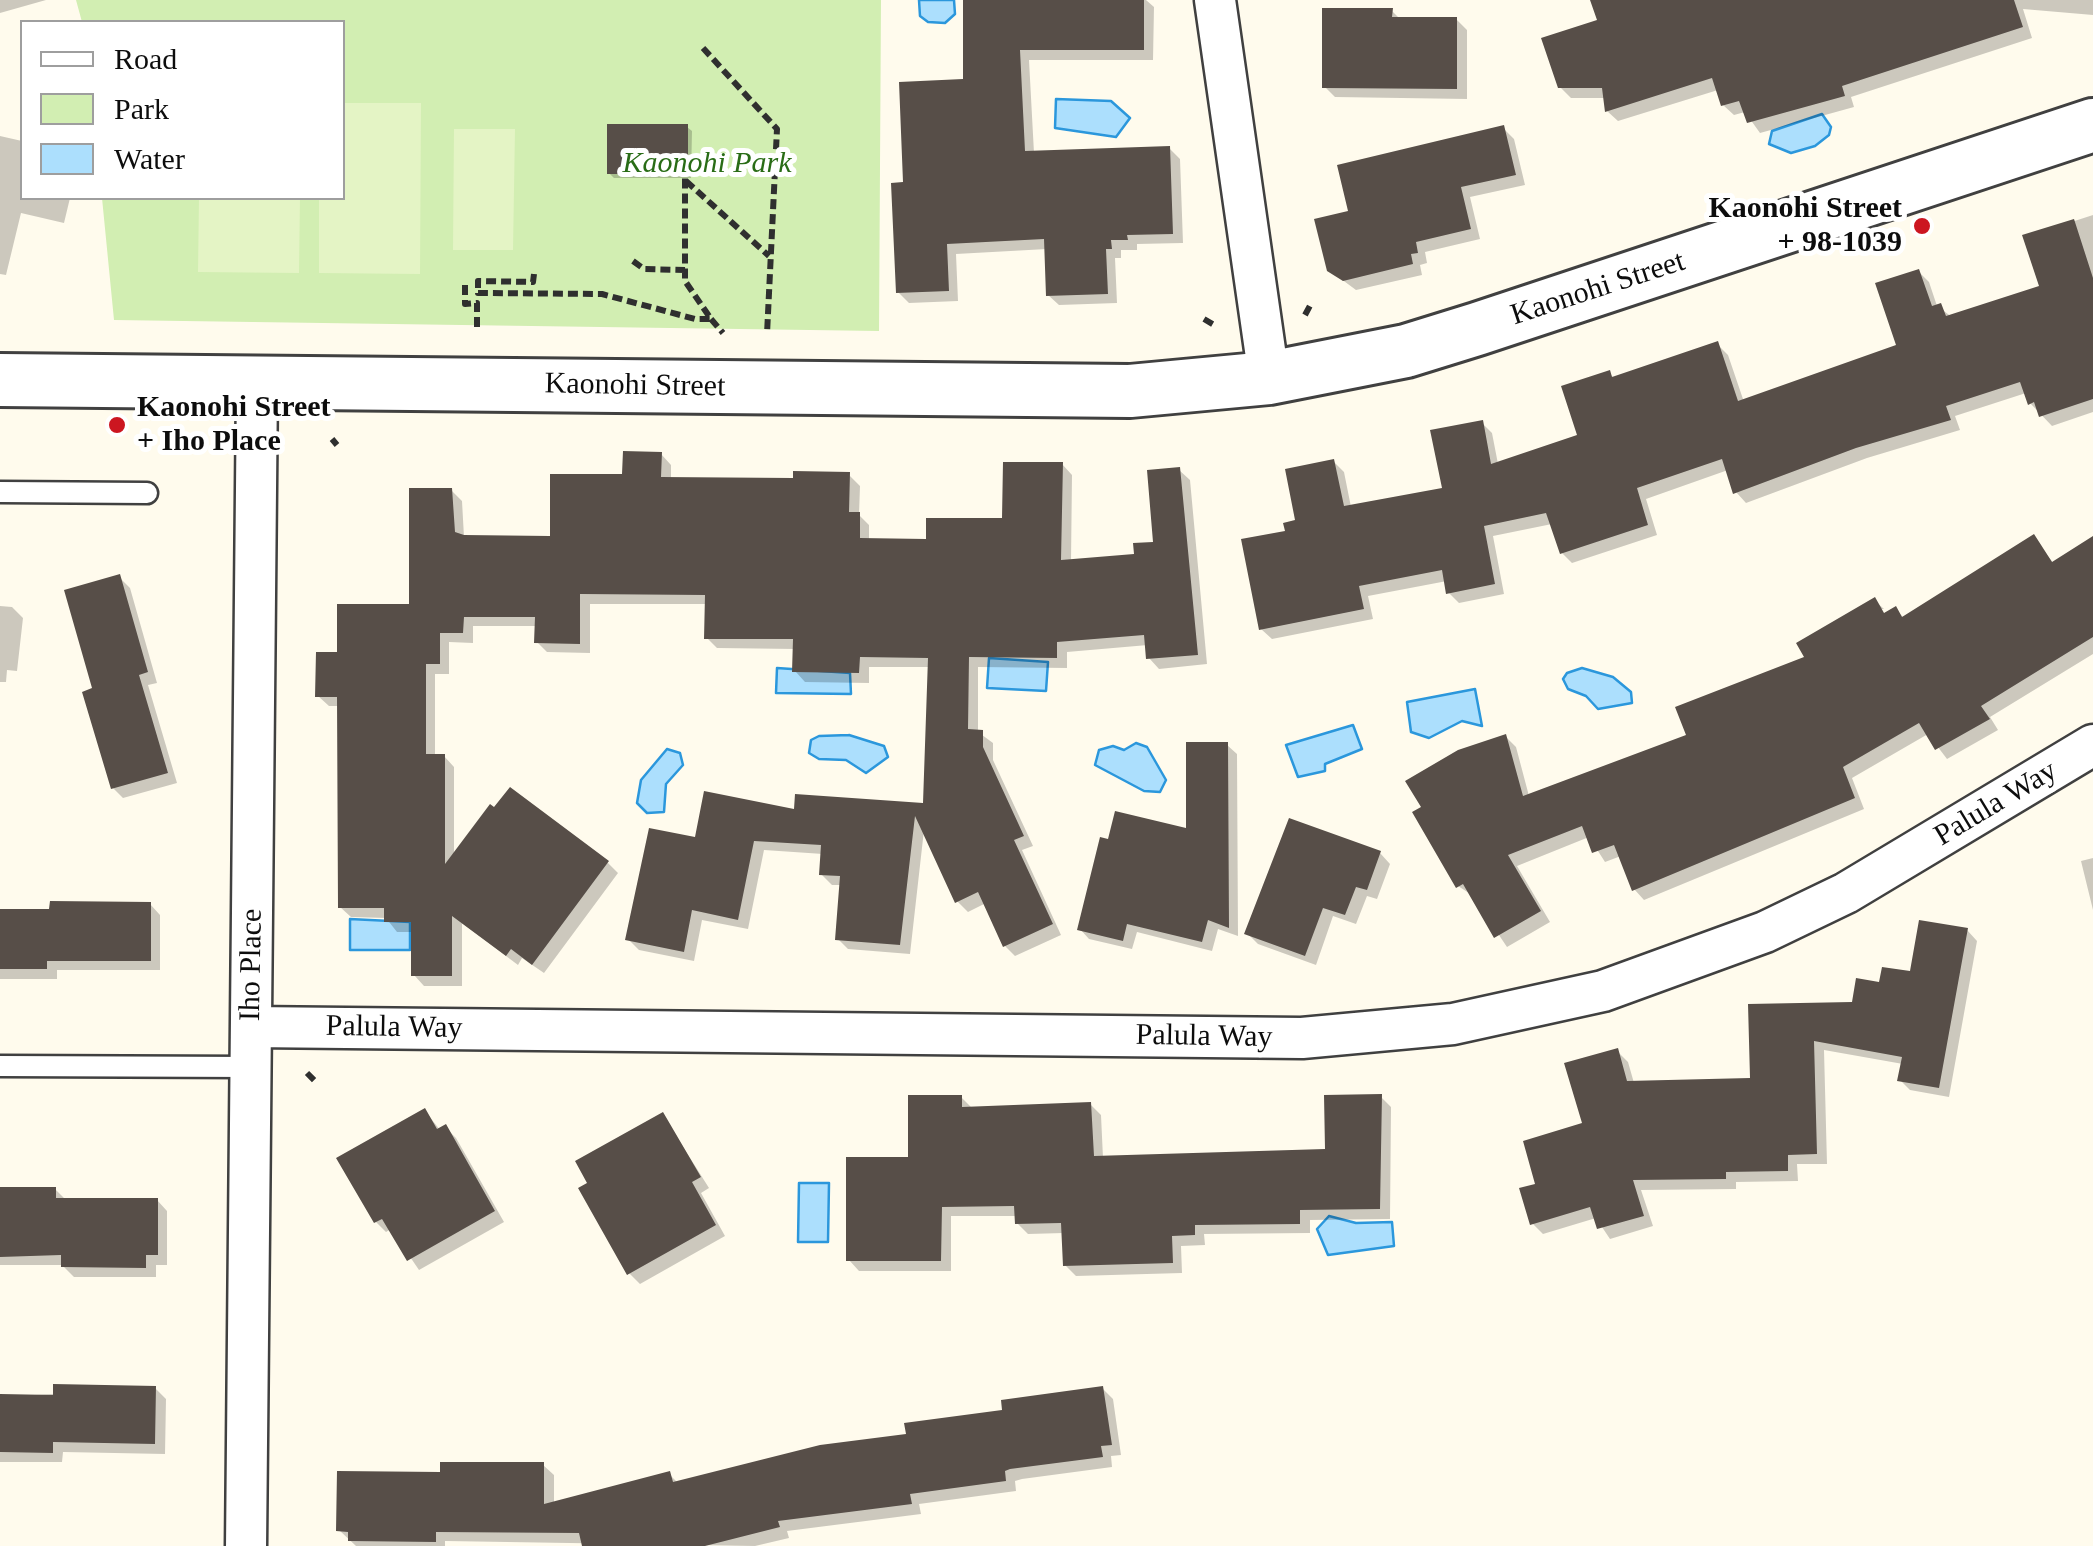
<!DOCTYPE html>
<style>
body{margin:0}
#map{position:relative;width:2093px;height:1546px;overflow:hidden;background:#fffbed;font-family:"Times New Roman",serif}
canvas{display:block}
.legend{position:absolute;left:20px;top:20px;width:325px;height:180px;box-sizing:border-box;background:#fff;border:2px solid #9e9e9e;margin:0;padding:12px 18px;list-style:none;font-size:30px;color:#0d0d0d}
.legend li{display:flex;align-items:center;gap:20px;height:50px}
.legend b{width:50px;border:2px solid #9e9e9e}
</style>
<div id="map">
<canvas width="2093" height="1546"></canvas>
<ul class="legend">
<li><b style="height:12px;background:#fff"></b>Road</li>
<li><b style="height:28px;background:#d2eeb2"></b>Park</li>
<li><b style="height:28px;background:#acdffd"></b>Water</li>
</ul>
</div>
<script>
const ctx = document.querySelector('canvas').getContext('2d');
ctx.lineJoin = 'round';
function paint(path, color) { ctx.fillStyle = color; ctx.fill(path, 'evenodd'); }
const poly = rows => new Path2D(rows.map(r => 'M' + r).join(''));
function strokePath(path, color, width, dash) { ctx.strokeStyle = color; ctx.lineWidth = width; ctx.lineCap = dash ? 'butt' : 'round'; ctx.setLineDash(dash || []); ctx.stroke(path); }
function drawText(font, color, halo, rows, align = 'center') {
  ctx.font = font + ' "Times New Roman",serif'; ctx.lineWidth = 10; ctx.setLineDash([]); ctx.textBaseline = 'middle'; ctx.strokeStyle = halo; ctx.fillStyle = color; for (const [text, x, y, turn = 0] of rows) {
    ctx.save(); ctx.translate(x, y); ctx.rotate((+turn || 0) * Math.PI / 180); ctx.textAlign = isNaN(turn) ? turn : align; if (halo) ctx.strokeText(text, 0, 0); ctx.fillText(text, 0, 0); ctx.restore();
  }
}
const green = poly([
 [76,0,881,0,879,331,114,320,102,198,342,198,342,22,82,22]
]);
const pitch = poly([
 [343,103,421,103,420,274,319,273,319,198,342,198],
 [454,129,515,129,513,250,453,250],
 [199,198,300,198,299,273,198,272]
]);
const water = poly([
 [919,0,954,0,955,14,945,23,928,22,920,16,919,0],
 [1056,99,1111,101,1130,118,1116,137,1055,128,1056,99],
 [1822,114,1831,127,1829,135,1815,146,1791,153,1769,144,1772,131,1822,114],
 [989,658,1048,662,1046,691,987,688,989,658],
 [777,668,850,673,851,694,776,693,777,668],
 [1582,668,1613,677,1631,692,1632,703,1598,709,1586,696,1568,689,1563,679,1567,673,1582,668],
 [1475,689,1482,726,1462,721,1429,738,1411,732,1407,702,1475,689],
 [1353,725,1362,749,1325,764,1325,771,1298,777,1286,745,1353,725],
 [849,735,884,746,888,757,866,773,846,760,819,759,809,753,811,740,819,736,849,735],
 [1136,743,1147,747,1166,780,1160,792,1144,791,1095,765,1099,750,1113,746,1124,750,1136,743],
 [667,749,680,753,683,765,666,784,664,812,647,813,637,803,641,780,667,749],
 [350,919,410,922,410,950,350,950,350,919],
 [799,1183,829,1183,828,1242,798,1242,799,1183],
 [1329,1216,1356,1223,1392,1222,1394,1246,1328,1255,1317,1229,1329,1216]
]);
const shadow = poly([
 [0,0,46,0,0,13],
 [965,0,1146,0,1154,7,1153,60,1029,60,1034,153,1169,148,1180,159,1183,243,1137,244,1137,250,1121,250,1121,258,1115,258,1117,303,1059,305,1048,295,1047,249,956,254,958,301,909,303,898,292,906,185,965,82],
 [1691,0,2093,0,2093,15,2023,9,2032,38,1851,97,1854,107,1760,133,1745,112,1734,115,1723,105,1718,90,1618,121,1607,111,1606,98,1571,98,1560,87],
 [1392,11,1400,19,1456,19,1467,30,1467,99,1335,97,1325,87],
 [687,127,692,131,691,178,614,178,609,173],
 [1503,128,1514,139,1525,185,1470,197,1480,239,1425,252,1427,263,1420,265,1422,275,1356,290,1329,270,1351,213],
 [0,136,22,141,22,198,70,198,64,223,21,213,6,275,0,274],
 [2093,215,2093,412,2052,426,2030,403,2026,393,1955,416,1960,430,1867,458,1746,503,1736,492,1728,470,1646,499,1657,535,1572,563,1562,553,1552,524,1493,536,1504,594,1459,603,1449,593,1447,581,1368,596,1373,619,1272,639,1261,629,1288,533,1334,462,1344,472,1351,507,1444,490,1482,423,1492,433,1498,464,1581,437,1609,373,1615,379,1717,344,1728,355,1744,402,1900,346,1919,272,1929,282,1937,306,1952,317,2042,287,2025,237],
 [661,454,671,465,671,480,795,480,849,475,860,486,859,515,869,525,869,540,928,542,1004,521,1062,464,1072,475,1071,562,1137,556,1156,544,1179,470,1190,480,1207,664,1159,669,1149,658,1148,645,1067,652,1067,668,978,667,978,732,993,743,993,760,1033,846,1022,850,1061,935,1015,956,1005,946,986,903,968,912,957,901,924,830,910,954,848,949,838,939,842,885,832,885,821,874,823,854,764,850,748,929,702,920,694,961,639,950,628,939,696,840,796,812,925,806,931,667,869,667,869,683,805,682,795,671,795,649,717,648,707,638,707,604,590,604,590,653,547,652,537,642,537,626,473,626,473,643,449,642,449,674,435,674,435,756,444,756,454,767,454,855,608,863,618,873,544,973,522,958,518,965,462,923,462,986,424,986,414,975,413,932,397,932,386,918,351,917,340,907,340,706,329,706,318,696,340,655,411,606,451,490,462,501,464,537,552,538,624,477],
 [2033,537,2054,564,2093,549,2093,654,1990,717,1998,730,1947,759,1928,734,1852,778,1864,809,1644,900,1634,889,1621,856,1605,862,1589,837,1517,866,1550,922,1507,947,1472,895,1458,886,1505,736,1516,747,1529,796,1689,736,1808,659,1875,601,1884,609,1879,609,1888,625,1895,609,1904,618],
 [119,577,130,588,157,683,148,685,177,783,123,798,113,788,95,690],
 [0,606,12,607,23,618,17,671,7,670,6,682,0,682],
 [1227,745,1237,754,1238,936,1218,929,1212,951,1137,932,1132,949,1089,939,1080,929,1189,832],
 [1380,853,1390,864,1377,899,1367,896,1356,924,1333,916,1316,965,1258,944,1247,933],
 [2093,858,2093,910,2081,861],
 [150,904,160,915,160,970,57,970,57,979,0,979,0,912],
 [1967,930,1977,941,1949,1097,1910,1090,1900,1080,1903,1064,1824,1050,1827,1164,1797,1164,1798,1181,1736,1182,1736,1189,1641,1190,1653,1226,1610,1239,1596,1218,1543,1234,1532,1223,1538,1185,1585,1125,1617,1051,1628,1062,1634,1083,1752,1080,1880,985,1912,974],
 [961,1097,973,1109,1090,1104,1101,1115,1103,1158,1328,1151,1381,1097,1391,1107,1390,1219,1310,1220,1310,1233,1204,1234,1205,1245,1181,1246,1182,1273,1076,1276,1065,1265,1064,1233,1028,1234,1017,1223,1017,1216,951,1216,951,1271,859,1271,849,1260,911,1160],
 [425,1111,440,1130,445,1127,456,1138,504,1222,419,1270,391,1229,386,1232,376,1222],
 [663,1115,709,1188,701,1193,725,1236,640,1284,629,1273],
 [0,1189,55,1189,66,1200,157,1200,167,1211,167,1265,156,1265,156,1277,74,1277,62,1265,0,1265],
 [155,1388,166,1399,165,1454,63,1452,62,1462,0,1462,0,1397],
 [1102,1388,1113,1399,1121,1455,1111,1456,1112,1467,1022,1479,1015,1481,1016,1491,919,1504,921,1514,787,1531,789,1538,755,1546,445,1541,445,1546,356,1546,339,1530,442,1474,543,1465,554,1475,554,1504,669,1474,678,1483,909,1436]
]);
const building = poly([
 [963,0,1144,0,1144,50,1020,50,1025,151,1170,146,1173,234,1127,235,1128,240,1111,240,1112,249,1106,249,1108,294,1046,296,1044,239,947,244,949,291,896,293,891,183,903,182,899,82,963,79],
 [1590,0,2014,0,2023,27,1842,86,1845,96,1747,123,1739,101,1721,106,1712,78,1605,112,1602,88,1558,88,1541,38,1597,20],
 [1322,8,1393,8,1392,17,1457,17,1457,89,1322,88],
 [607,124,688,124,688,174,607,174],
 [1504,125,1516,175,1461,187,1471,229,1416,242,1418,253,1411,254,1413,264,1343,281,1327,271,1314,219,1348,211,1337,165],
 [2074,219,2093,278,2093,399,2039,417,2034,402,2028,405,2020,382,1946,406,1951,420,1856,448,1733,494,1722,459,1637,488,1648,525,1560,554,1546,513,1484,526,1495,584,1446,594,1442,570,1359,586,1364,609,1259,630,1241,539,1285,531,1283,523,1295,520,1285,469,1334,459,1344,506,1442,488,1430,430,1483,420,1491,464,1577,435,1561,386,1610,370,1612,377,1718,341,1738,401,1896,345,1875,283,1919,269,1932,306,1941,303,1946,316,2039,286,2022,235],
 [623,451,662,452,661,477,793,478,793,471,850,472,849,512,860,512,860,538,926,539,926,518,1002,518,1003,462,1063,462,1061,560,1134,554,1133,543,1153,542,1147,470,1180,467,1198,655,1146,659,1144,635,1057,642,1057,658,969,657,968,729,983,730,983,747,1024,836,1014,840,1053,924,1003,947,978,892,955,903,915,816,900,945,835,940,840,876,819,875,821,845,754,841,738,920,692,910,684,952,625,940,649,828,695,837,704,791,794,809,795,794,923,803,928,658,860,657,859,673,792,672,793,639,704,639,705,595,580,594,580,644,534,643,535,617,464,617,463,633,440,633,440,664,426,664,426,754,445,754,445,864,490,804,494,807,510,787,609,861,532,965,511,949,506,956,452,916,452,976,411,976,411,922,384,922,384,908,338,908,337,697,315,697,316,652,337,652,337,604,409,604,409,488,452,488,455,532,464,535,550,536,550,474,622,474],
 [2034,534,2052,562,2093,536,2093,637,1981,706,1990,719,1935,750,1919,723,1843,767,1855,798,1632,891,1614,845,1592,853,1582,826,1508,855,1541,911,1494,938,1463,884,1456,888,1412,812,1421,807,1405,781,1458,750,1506,734,1523,796,1686,735,1675,707,1804,657,1796,643,1875,597,1884,613,1896,606,1902,617],
 [120,574,148,672,139,675,168,773,111,789,82,692,92,688,64,590],
 [1186,742,1228,742,1229,928,1208,920,1202,942,1127,924,1123,941,1077,930,1100,837,1108,839,1115,811,1186,828],
 [1289,818,1381,851,1367,890,1356,887,1345,915,1323,908,1305,956,1244,934],
 [50,901,151,902,151,961,47,961,47,969,0,969,0,909,49,909],
 [1919,920,1968,928,1939,1088,1897,1081,1902,1057,1814,1041,1817,1154,1788,1155,1788,1171,1726,1172,1726,1179,1633,1180,1644,1216,1597,1229,1590,1207,1530,1225,1519,1188,1535,1184,1523,1141,1582,1123,1564,1063,1618,1048,1627,1081,1750,1078,1748,1004,1852,1002,1856,978,1879,982,1882,967,1910,971],
 [1382,1094,1380,1209,1300,1210,1300,1224,1195,1225,1195,1235,1172,1236,1173,1263,1063,1266,1061,1223,1015,1224,1014,1206,942,1207,941,1261,846,1261,846,1157,908,1157,908,1095,962,1095,962,1107,1091,1102,1094,1156,1325,1149,1324,1095],
 [425,1108,437,1129,446,1124,495,1211,407,1261,382,1219,374,1223,336,1158],
 [663,1112,701,1177,692,1182,716,1225,627,1275,578,1188,587,1183,575,1161],
 [0,1187,56,1187,56,1198,158,1198,158,1255,146,1255,146,1268,61,1267,61,1255,0,1257],
 [53,1384,156,1386,155,1444,53,1442,53,1453,0,1452,0,1394,53,1395],
 [1103,1386,1112,1445,1101,1446,1103,1457,1010,1469,1005,1471,1006,1481,910,1494,912,1504,778,1521,780,1527,705,1546,582,1546,579,1533,436,1532,436,1542,348,1541,348,1532,336,1531,337,1471,440,1472,440,1462,544,1462,544,1504,670,1471,673,1482,820,1445,906,1434,904,1423,1002,1410,1001,1400]
]);
const path = poly([
 [703,48,777,129,767,334],
 [686,181,769,256],
 [633,261,644,269,685,270],
 [534,274,533,282,478,281,478,293,602,294,695,319,711,319,685,281,685,175],
 [465,285,465,304,477,303,477,330],
 [1305,315,1312,302],
 [711,319,723,333],
 [1204,319,1216,326],
 [332,439,337,445],
 [179,448,188,438],
 [307,1073,315,1081]
]);
const service = poly([
 [0,492,147,493],
 [0,1066,251,1067]
]);
const minor = poly([
 [1215,0,1269,378],
 [251,1027,1302,1038,1453,1024,1603,991,1765,932,1846,893,2093,745],
 [246,1546,257,383]
]);
const tertiary = poly([
 [0,380,1130,391,1269,378,1406,351,1477,329,2093,125]
]);
const markers = [
 [1922,226,10,"#cc1620"],
 [117,425,10,"#cc1620"]
];
const parkNames = [
 ["Kaonohi Park",707,164]
];
const poiNames = [
 ["Kaonohi Street",1902,209],
 ["+ 98-1039",1902,243],
 ["Kaonohi Street",137,408,"left"],
 ["+ Iho Place",137,442,"left"]
];
const streetNames = [
 ["Kaonohi Street",1598,289,-18],
 ["Kaonohi Street",635,386,1],
 ["Palula Way",1996,804,-31],
 ["Iho Place",252,965,-89],
 ["Palula Way",394,1028,1],
 ["Palula Way",1204,1037,1]
];
paint(green, '#d2eeb2');
paint(pitch, '#e4f4c5');
paint(water, '#acdffd');
strokePath(water, '#2b97dc', 2.5);
paint(shadow, '#0003');
paint(building, '#574e48');
strokePath(service, '#404040', 25);
strokePath(minor, '#404040', 45);
strokePath(tertiary, '#404040', 58);
strokePath(path, '#2f2f2f', 6, [10, 5]);
strokePath(service, '#fff', 20);
strokePath(minor, '#fff', 40);
strokePath(tertiary, '#fff', 52);
for (const [x, y, r, color] of markers) { const dot = new Path2D(); dot.arc(x, y, r, 0, 2 * Math.PI); ctx.fillStyle = color; ctx.fill(dot); strokePath(dot, '#fff', 4); }
drawText('italic 30px', '#296c16', '#fff', parkNames);
drawText('bold 30px', '#0d0d0d', '#fff', poiNames, 'right');
drawText('30px', '#0d0d0d', '#fff', streetNames);
</script>
